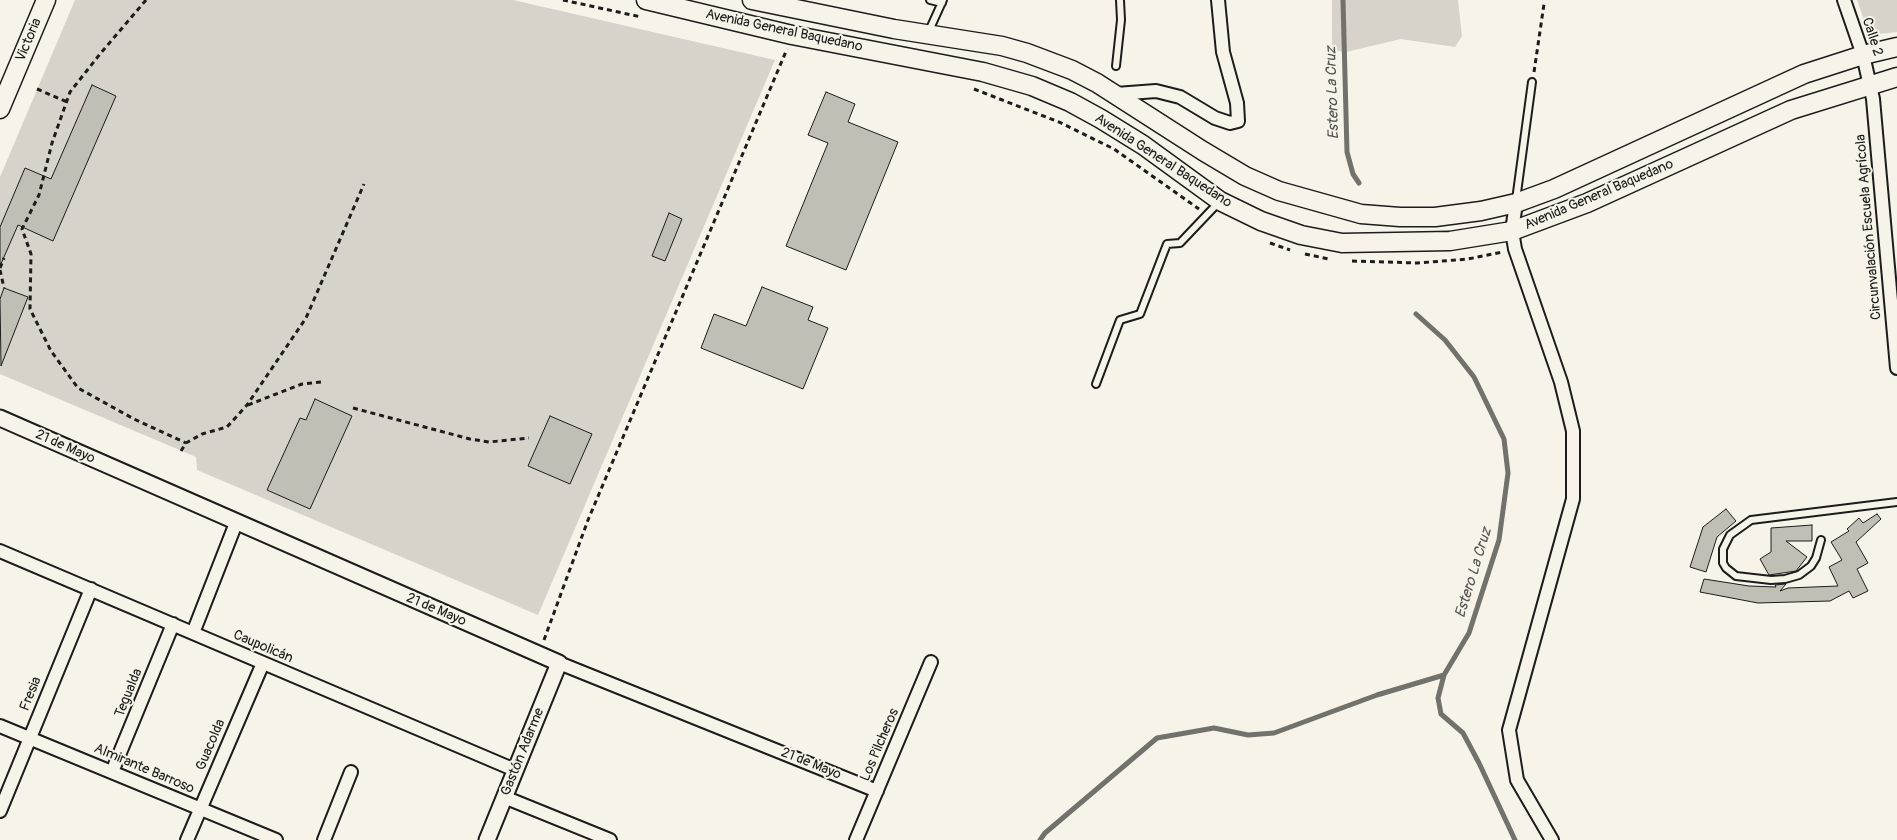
<!DOCTYPE html>
<meta charset="utf-8">
<style>
body{margin:0}
canvas{display:block;background:#f7f3e8}
</style>
<canvas width="1897" height="840"></canvas>
<script>
const ctx = document.querySelector('canvas').getContext('2d');
ctx.lineJoin = 'round';
function paint(path, color) { ctx.fillStyle = color; ctx.fill(path, 'evenodd'); }
const poly = rows => new Path2D(rows.map(r => 'M' + r).join(''));
function strokePath(path, color, width, dash) { ctx.strokeStyle = color; ctx.lineWidth = width; ctx.lineCap = dash ? 'butt' : 'round'; ctx.setLineDash(dash || []); ctx.stroke(path); }
function drawText(font, color, halo, rows, align = 'center') {
  ctx.font = font + ' Pangolin,sans-serif'; ctx.lineWidth = 4; ctx.setLineDash([]); ctx.textBaseline = 'middle'; ctx.strokeStyle = halo; ctx.fillStyle = color; for (const [text, x, y, turn = 0] of rows) {
    ctx.save(); ctx.translate(x, y); ctx.rotate((+turn || 0) * Math.PI / 180); ctx.textAlign = isNaN(turn) ? turn : align; if (halo) ctx.strokeText(text, 0, 0); ctx.fillText(text, 0, 0); ctx.restore();
  }
}
const green = poly([
 [75,0,513,0,775,60,538,615,197,470,196,457,0,374,0,177],
 [1332,0,1458,0,1462,36,1455,47,1401,39,1346,52,1332,50],
 [1857,0,1897,0,1897,32,1879,34,1865,23]
]);
const stream = poly([
 [1343,0,1347,152,1353,174,1359,183],
 [1416,314,1445,340,1474,377,1504,439,1508,473,1499,540,1469,633,1444,675,1438,698,1441,714,1463,733,1479,763,1515,840],
 [1040,840,1045,833,1157,738,1214,728,1248,735,1274,733,1377,695,1444,675]
]);
const building = poly([
 [92,85,116,96,53,241,18,225,0,266,0,227,25,168,51,179,92,85],
 [826,92,855,104,848,122,898,142,846,270,786,246,828,143,808,135,826,92],
 [669,213,682,219,665,261,652,256,669,213],
 [762,287,813,307,808,320,828,328,803,389,701,348,714,314,746,326,762,287],
 [4,288,28,297,1,366,0,299,4,288],
 [315,399,352,416,310,509,267,490,300,418,306,420,315,399],
 [550,416,592,434,570,484,528,466,550,416],
 [1726,509,1736,521,1717,537,1706,572,1690,567,1703,527,1726,509],
 [1877,514,1881,519,1856,542,1868,563,1857,569,1868,591,1853,598,1849,591,1830,601,1758,603,1700,592,1704,579,1749,586,1776,587,1775,585,1786,584,1780,591,1788,588,1838,586,1829,567,1842,560,1831,542,1849,531,1847,529,1859,518,1863,523,1877,514],
 [1812,525,1812,541,1786,541,1807,557,1796,571,1769,575,1760,559,1771,552,1771,528,1812,525]
]);
const path = poly([
 [146,0,100,54,70,92,52,143,39,195,22,229,31,254,30,309,51,351,78,388,134,419,186,443],
 [563,0,641,17],
 [1534,72,1544,4],
 [37,89,67,102],
 [974,89,1059,122,1114,149,1199,209],
 [1270,243,1290,250],
 [1305,254,1329,259],
 [1352,261,1418,263,1468,259,1503,252],
 [0,268,4,258],
 [0,270,4,288],
 [248,405,302,384,322,382],
 [353,408,470,439,489,442,529,438],
 [181,451,186,443,202,434,227,427,247,405,306,318,364,184],
 [544,640,588,520,787,49]
]);
const service = poly([
 [930,0,942,3],
 [928,33,943,0],
 [1116,66,1121,20,1120,0],
 [1516,200,1532,82],
 [1096,384,1120,320,1140,314,1167,244,1180,243,1219,202],
 [1821,540,1816,558,1811,566,1799,575,1785,579,1771,580,1736,576,1726,568,1723,563,1723,549,1730,535,1751,520,1897,502]
]);
const minor = poly([
 [1844,0,1863,55,1873,99,1897,368],
 [1116,94,1156,91,1180,97,1215,118,1230,123,1238,121,1237,103,1223,52,1218,0],
 [1516,203,1512,231,1515,249,1561,382,1573,431,1573,499,1509,730,1517,780,1552,840],
 [0,551,515,770],
 [193,633,236,523],
 [559,663,877,791],
 [0,726,276,840],
 [112,772,173,624],
 [504,797,610,840],
 [0,811,91,589],
 [187,840,263,663],
 [324,840,351,772],
 [856,840,931,662]
]);
const tertiary = poly([
 [0,418,559,663,487,840]
]);
const secondary = poly([
 [646,0,792,35,983,72,1032,86,1070,102,1101,119,1143,145,1220,201,1261,221,1301,235,1342,243,1450,241,1512,231,1587,203,1791,110,1897,77],
 [752,0,894,29,1002,46,1027,53,1072,70,1097,83,1203,151,1245,176,1279,191,1361,214,1400,217,1435,217,1481,211,1516,203,1554,189,1804,74,1863,55,1897,47],
 [0,109,46,0]
]);
const streetNames = [
 ["Avenida General Baquedano",784,31,12],
 ["Calle 2",1872,37,72],
 ["Victoria",29,40,-67],
 ["Avenida General Baquedano",1163,161,33],
 ["Avenida General Baquedano",1599,195,-23],
 ["Circunvalación Escuela Agrícola",1869,227,-95],
 ["21 de Mayo",65,447,24],
 ["21 de Mayo",436,610,23],
 ["Caupolicán",263,647,23],
 ["Tegualda",129,693,-68],
 ["Fresia",31,694,-68],
 ["Guacolda",211,745,-67],
 ["Los Pilcheros",880,745,-67],
 ["Gastón Adarme",523,752,-68],
 ["21 de Mayo",811,764,22],
 ["Almirante Barroso",144,769,23]
];
const waterNames = [
 ["Estero La Cruz",1333,93,-92],
 ["Estero La Cruz",1474,573,-73]
];
paint(green, '#d7d3cb');
strokePath(stream, '#72716c', 5);
paint(building, '#c0beb5');
strokePath(building, '#1c1c1c', 1);
strokePath(service, '#1c1c1c', 10);
strokePath(minor, '#1c1c1c', 16);
strokePath(tertiary, '#1c1c1c', 19);
strokePath(secondary, '#1c1c1c', 21);
strokePath(path, '#1c1c1c', 3, [5, 4]);
strokePath(service, '#f7f3e8', 6);
strokePath(minor, '#f7f3e8', 12);
strokePath(tertiary, '#f7f3e8', 15);
strokePath(secondary, '#f7f3e8', 18);
drawText('14px', '#1c1c1c', '#f7f3e8', streetNames);
drawText('italic 15px', '#565452', '#f7f3e8', waterNames);
</script>
